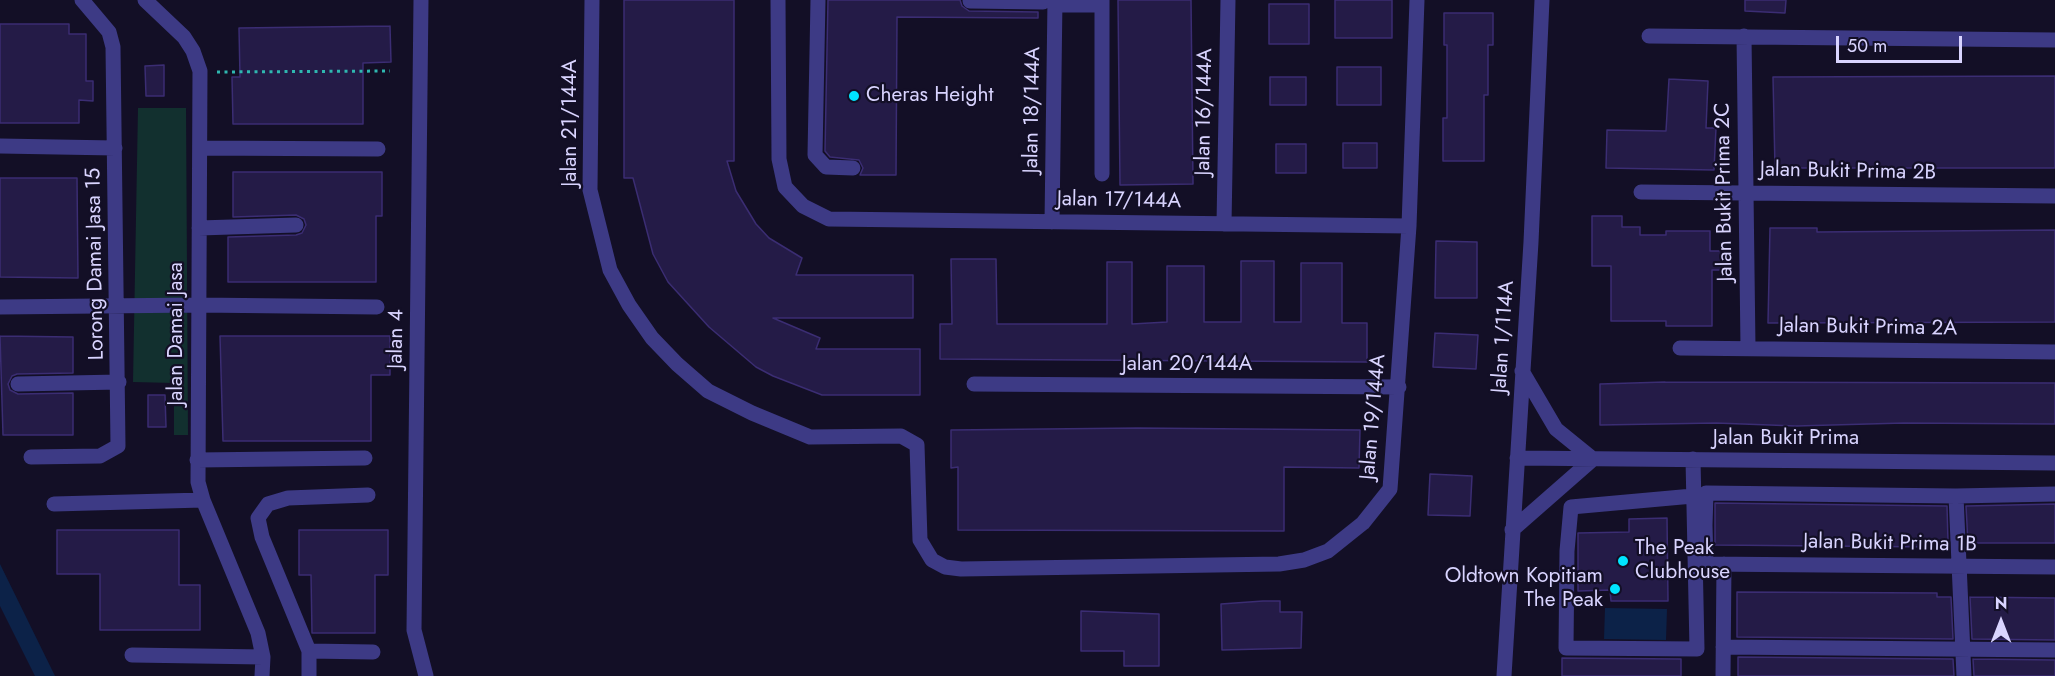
<!DOCTYPE html>
<style>
body{margin:0}
#map{position:relative;width:2055px;height:676px;overflow:hidden;background:#130f26;font-family:Jost,sans-serif}
canvas{display:block}
.north{position:absolute;left:1971px;top:592px;width:60px;height:60px;-webkit-text-stroke:4px #130f26;paint-order:stroke;rotate:0deg;font-size:16px;font-weight:700;line-height:24px;text-align:center;color:#d9d4ff}
.north::after{content:'';display:block;margin:auto;width:21px;height:27px;background:#d9d4ff;clip-path:polygon(50% 0,100% 100%,50% 72%,0 100%)}
.scale{position:absolute;left:1836px;top:36px;width:126px;height:27px;box-sizing:border-box;border:3px solid #d9d4ff;border-top:0;padding-left:8px;font-size:18px;line-height:21px;white-space:nowrap;color:#d9d4ff;-webkit-text-stroke:4px #130f26;paint-order:stroke}
</style>
<div id="map">
<canvas width="2055" height="676"></canvas>
<div class="north">N</div>
<div class="scale">50 m</div>
</div>
<script>
const ctx = document.querySelector('canvas').getContext('2d');
ctx.lineJoin = 'round';
function paint(path, color) { ctx.fillStyle = color; ctx.fill(path, 'evenodd'); }
const poly = rows => new Path2D(rows.map(r => 'M' + r).join(''));
function strokePath(path, color, width, dash) { ctx.strokeStyle = color; ctx.lineWidth = width; ctx.lineCap = dash ? 'butt' : 'round'; ctx.setLineDash(dash || []); ctx.stroke(path); }
function drawText(font, color, halo, rows, align = 'center') {
  ctx.font = font + ' Jost,sans-serif'; ctx.lineWidth = 4.5; ctx.setLineDash([]); ctx.textBaseline = 'middle'; ctx.strokeStyle = halo; ctx.fillStyle = color; for (const [text, x, y, turn = 0] of rows) {
    ctx.save(); ctx.translate(x, y); ctx.rotate((+turn || 0) * Math.PI / 180); ctx.textAlign = isNaN(turn) ? turn : align; if (halo) ctx.strokeText(text, 0, 0); ctx.fillText(text, 0, 0); ctx.restore();
  }
}
const green = poly([
 [138,108,186,108,188,435,174,435,174,383,133,382]
]);
const water = poly([
 [0,564,55,676,35,676,0,606],
 [1605,608,1667,609,1666,640,1604,639]
]);
const building = poly([
 [624,0,734,0,734,161,727,161,736,191,756,224,769,238,802,258,796,275,913,275,913,318,773,318,820,338,816,349,920,349,920,395,822,395,773,376,756,367,709,327,668,282,653,254,633,178,624,178,624,0],
 [828,0,960,0,962,6,969,11,1038,12,1038,18,897,17,896,175,860,175,863,168,859,160,830,157,825,151,828,0],
 [1118,0,1191,0,1193,184,1120,185,1118,0],
 [1335,0,1392,0,1392,38,1335,38,1335,0],
 [1745,0,1786,0,1785,13,1745,11,1745,0],
 [1269,4,1309,4,1309,44,1269,44,1269,4],
 [1444,13,1493,13,1493,45,1488,45,1488,95,1484,95,1484,161,1443,161,1443,118,1447,118,1447,45,1444,45,1444,13],
 [0,24,69,24,69,34,86,34,86,81,93,81,93,101,79,100,79,123,0,123,0,24],
 [390,26,391,62,363,63,363,124,233,124,232,77,240,77,239,28,390,26],
 [164,65,164,96,146,96,145,66,164,65],
 [1337,67,1381,67,1381,105,1337,105,1337,67],
 [2055,76,2055,168,1775,168,1773,77,2055,76],
 [1270,77,1306,77,1306,105,1270,105,1270,77],
 [1669,79,1708,81,1706,128,1716,128,1714,170,1606,168,1607,130,1666,131,1669,79],
 [1343,143,1377,143,1377,168,1343,168,1343,143],
 [1276,144,1306,144,1306,173,1276,173,1276,144],
 [233,172,382,172,382,216,376,216,376,282,228,282,228,237,296,235,302,233,306,225,304,219,296,215,233,217,233,172],
 [0,178,77,178,78,278,0,277,0,178],
 [1592,216,1622,216,1622,227,1640,227,1640,235,1666,235,1666,231,1710,231,1710,251,1723,251,1723,270,1712,270,1712,326,1666,326,1666,321,1611,321,1611,266,1592,266,1592,216],
 [1770,228,1817,228,1817,232,2055,230,2055,322,1768,323,1770,228],
 [1436,241,1477,242,1477,298,1435,298,1436,241],
 [951,259,996,259,997,324,1107,324,1107,262,1132,262,1132,324,1167,322,1167,266,1204,266,1204,322,1241,322,1241,261,1274,261,1274,322,1301,322,1301,263,1342,263,1342,323,1367,323,1367,362,940,359,940,324,952,324,951,259],
 [1435,333,1478,335,1476,369,1433,367,1435,333],
 [0,336,73,337,73,373,17,374,12,376,8,384,10,390,18,394,73,393,73,435,3,435,0,336],
 [220,336,390,336,390,375,371,375,371,441,223,441,220,336],
 [1665,382,2055,383,2055,424,1904,423,1796,426,1716,423,1600,425,1600,384,1665,382],
 [148,395,165,395,166,427,148,427,148,395],
 [1138,428,1360,430,1359,468,1284,467,1284,531,958,530,958,467,951,468,951,430,1138,428],
 [1430,474,1472,476,1470,516,1428,515,1430,474],
 [1715,503,1947,506,1948,542,1937,542,1937,547,1715,545,1715,503],
 [2055,504,2055,543,1968,543,1966,506,2055,504],
 [1667,518,1668,601,1611,601,1610,590,1578,591,1578,533,1629,532,1629,519,1667,518],
 [57,530,179,530,179,585,200,585,200,630,100,630,100,574,57,574,57,530],
 [299,530,388,530,388,575,375,575,375,633,312,633,311,575,299,575,299,530],
 [1737,592,1937,593,1937,597,1951,597,1953,639,1737,637,1737,592],
 [1970,597,2055,598,2055,640,1972,639,1970,597],
 [1263,601,1280,601,1280,612,1302,612,1301,648,1222,650,1221,604,1263,601],
 [1081,611,1159,614,1159,666,1124,666,1124,651,1081,651,1081,611],
 [1738,657,1953,659,1954,676,1738,676,1738,657],
 [1562,658,1681,659,1681,676,1562,676,1562,658],
 [1973,659,2055,660,2055,676,1974,676,1973,659]
]);
const path = poly([
 [217,72,390,71]
]);
const minor = poly([
 [145,0,184,37,193,51,200,71,198,482,203,500,258,633,263,657,262,676],
 [421,0,414,630,426,676],
 [592,0,590,190,610,270,629,305,652,338,677,364,708,391,752,413,810,437,901,436,917,445,920,540,932,560,945,567,961,569,1279,564,1304,560,1328,551,1363,523,1390,489,1409,226,1417,0],
 [778,0,779,159,785,187,803,206,829,219,1409,226],
 [818,0,815,155,826,167,853,168],
 [970,1,1043,2,1043,0],
 [1055,5,1102,5],
 [1649,36,2055,40],
 [1744,36,1748,347],
 [0,146,115,148],
 [200,148,378,149],
 [1102,174,1102,0],
 [1641,192,2055,196],
 [1052,222,1055,0],
 [1224,224,1228,0],
 [199,228,296,225],
 [0,307,199,305,377,307],
 [1680,348,2055,352],
 [1522,371,1556,429,1593,459],
 [18,384,119,382],
 [974,384,1399,387],
 [31,457,100,456,118,446,113,47,109,32,82,0],
 [1517,458,2055,463],
 [1693,459,1697,649,1566,648,1567,551,1571,507,1693,496],
 [197,460,365,458],
 [2055,494,1956,496,1706,493,1705,525,1706,564,2055,567],
 [1956,496,1964,676],
 [54,504,203,500],
 [1512,530,1593,459],
 [1723,647,2055,650],
 [309,651,373,652],
 [132,655,263,657],
 [309,676,309,651,262,537,258,518,268,504,288,498,368,495],
 [1504,676,1531,242,1542,0],
 [1723,676,1724,564]
]);
const markers = [
 [854,96,6,"#00e5ff"],
 [1623,561,6,"#00e5ff"],
 [1615,589,6,"#00e5ff"]
];
const poiNames = [
 ["Cheras Height",866,96],
 ["The Peak",1635,549],
 ["Clubhouse",1635,573],
 ["Oldtown Kopitiam",1603,577,"right"],
 ["The Peak",1603,601,"right"]
];
const streetNames = [
 ["Jalan 18/144A",1033,110,-89],
 ["Jalan 16/144A",1205,112,-89],
 ["Jalan 21/144A",571,123,-90],
 ["Jalan Bukit Prima 2B",1848,172,1],
 ["Jalan Bukit Prima 2C",1725,192,-91],
 ["Jalan 17/144A",1119,201,1],
 ["Lorong Damai Jasa 15",96,264,-91],
 ["Jalan Bukit Prima 2A",1868,328,1],
 ["Jalan Damai Jasa",177,334,-90],
 ["Jalan 1/114A",1504,337,-86],
 ["Jalan 4",397,339,-89],
 ["Jalan 20/144A",1187,365],
 ["Jalan 19/144A",1374,417,-85],
 ["Jalan Bukit Prima",1786,439],
 ["Jalan Bukit Prima 1B",1890,544,1]
];
paint(green, '#12302f');
paint(water, '#0c2248');
paint(building, '#241b47');
strokePath(building, '#3b2d73', 1.5);
strokePath(path, '#2fb8b0', 3, [3, 4.5]);
strokePath(minor, '#3d3a85', 15);
for (const [x, y, r, color] of markers) { const dot = new Path2D(); dot.arc(x, y, r, 0, 2 * Math.PI); ctx.fillStyle = color; ctx.fill(dot); strokePath(dot, '#130f26', 2); }
drawText('21px', '#d9d4ff', '#130f26', poiNames, 'left');
drawText('21px', '#d9d4ff', '#130f26', streetNames);
</script>
